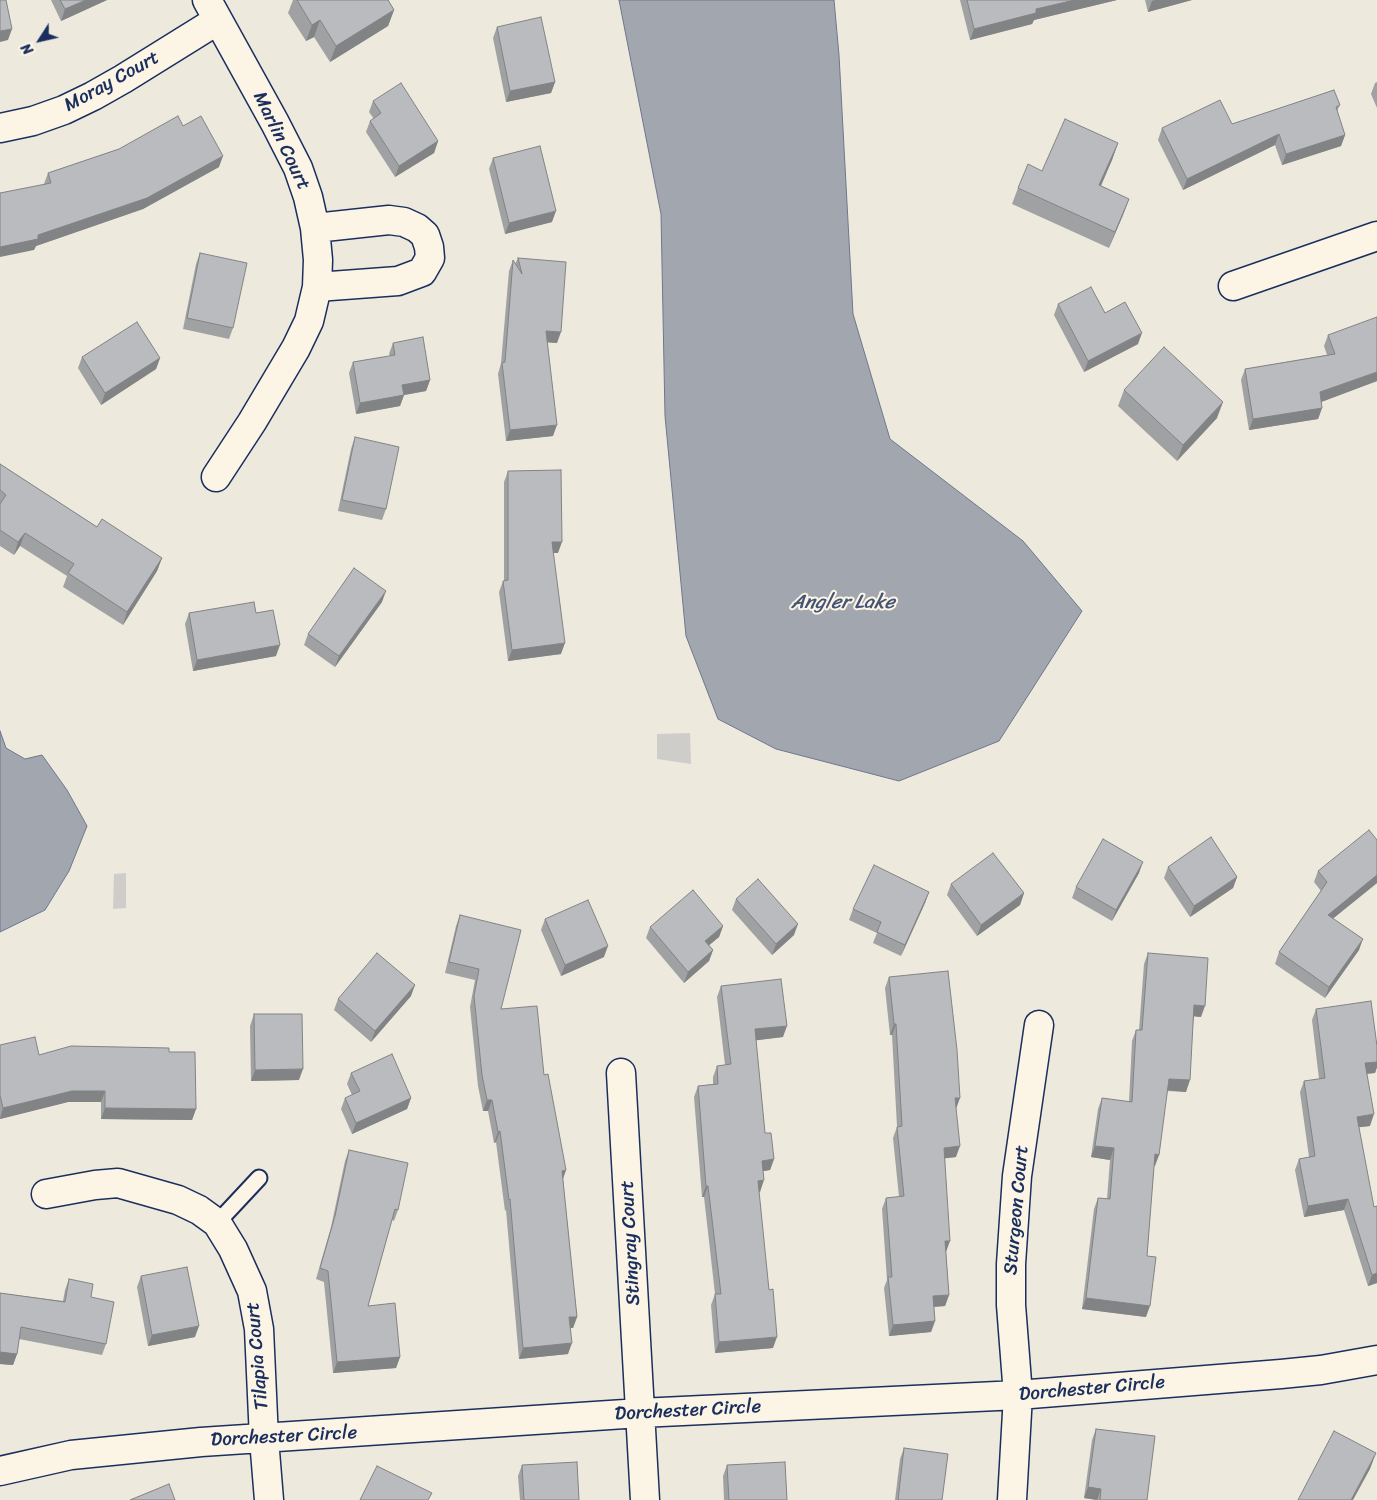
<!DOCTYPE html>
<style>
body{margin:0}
#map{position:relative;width:1377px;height:1500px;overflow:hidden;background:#eee9dd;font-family:Sriracha,sans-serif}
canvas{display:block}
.north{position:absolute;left:15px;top:15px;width:50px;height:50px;-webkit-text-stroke:4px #fcf5e5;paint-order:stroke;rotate:235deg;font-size:14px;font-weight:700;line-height:20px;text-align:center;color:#1b2f5e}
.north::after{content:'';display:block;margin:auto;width:18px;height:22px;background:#1b2f5e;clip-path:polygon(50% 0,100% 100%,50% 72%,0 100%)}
</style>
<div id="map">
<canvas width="1377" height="1500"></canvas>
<div class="north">N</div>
</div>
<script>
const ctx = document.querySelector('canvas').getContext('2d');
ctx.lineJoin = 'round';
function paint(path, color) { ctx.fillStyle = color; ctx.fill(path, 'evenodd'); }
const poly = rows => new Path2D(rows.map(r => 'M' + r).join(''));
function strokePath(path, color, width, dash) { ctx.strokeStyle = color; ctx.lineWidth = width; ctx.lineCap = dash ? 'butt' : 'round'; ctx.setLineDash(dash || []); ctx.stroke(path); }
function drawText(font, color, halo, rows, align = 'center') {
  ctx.font = font + ' Sriracha,sans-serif'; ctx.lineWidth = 4; ctx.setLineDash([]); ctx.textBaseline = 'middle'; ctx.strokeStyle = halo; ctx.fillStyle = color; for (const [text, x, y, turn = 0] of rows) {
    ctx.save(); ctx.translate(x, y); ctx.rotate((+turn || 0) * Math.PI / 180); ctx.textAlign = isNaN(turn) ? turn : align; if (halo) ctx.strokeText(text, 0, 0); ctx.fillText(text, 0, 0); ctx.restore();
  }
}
const green = poly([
 [690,733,691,764,657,759,657,734],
 [126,873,126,908,113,909,114,874]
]);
const water = poly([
 [619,0,834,0,839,55,853,314,890,439,1023,541,1082,611,999,741,899,781,776,749,718,719,686,636,665,416,661,214,619,0],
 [0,731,6,748,25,759,42,755,67,790,87,826,69,871,45,910,0,932,0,731]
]);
const lane = poly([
 [217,1223,259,1178]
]);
const street = poly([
 [207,0,275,123,298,168,308,197,315,228,318,260,317,287,309,321,296,348,252,422,216,477],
 [0,128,33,121,64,110,93,96,123,79,218,20],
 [315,228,389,220,404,222,417,228,425,235,429,247,430,258,422,272,398,281,317,287],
 [1233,286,1377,236],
 [621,1073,645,1500],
 [46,1194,95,1185,118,1183,178,1200,199,1210,217,1223,233,1249,252,1291,259,1329,264,1439,269,1500],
 [0,1471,71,1455,201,1442,640,1413,1018,1395,1281,1374,1321,1370,1377,1360],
 [1012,1500,1018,1395,1011,1305,1011,1264,1017,1176,1039,1025]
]);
const wall = poly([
 [51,0,107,0,61,21],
 [293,0,388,0,394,10,388,26,330,62,314,37,306,41,288,13],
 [960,0,1117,0,1034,20,1032,24,970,40],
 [1145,0,1192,0,1148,12],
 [497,27,555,82,551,93,506,102,493,38],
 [1377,82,1377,108,1371,94,1375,83],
 [373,101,438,141,434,153,395,177,366,132,370,121,374,119,369,112],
 [1340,105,1337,111,1345,135,1341,146,1282,165,1275,145,1183,190,1158,140,1162,128,1232,124],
 [183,126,219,167,143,209,36,246,34,250,44,184,48,173,119,149],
 [1118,143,1112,160,1101,186,1129,199,1123,215,1109,248,1012,204,1018,188,1042,171],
 [493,158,552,222,505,234,489,169],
 [200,253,233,328,229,339,183,329,196,264],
 [518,258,557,343,547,342,553,436,506,441,498,374,501,363,509,271,513,260,515,264],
 [1058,304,1105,313,1138,344,1084,372,1054,315],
 [1328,335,1377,381,1321,402,1322,408,1318,419,1249,430,1241,380,1245,369,1327,355,1324,346],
 [393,343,430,380,426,391,404,395,400,406,356,414,349,373,353,362,390,356,389,354],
 [82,357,160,358,156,369,101,405,78,368],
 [1124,390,1217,418,1177,461,1118,406],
 [355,437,386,509,382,520,338,511,351,449],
 [0,464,97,527,162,558,157,571,123,625,63,587,67,576,20,546,14,555,0,546],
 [508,471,558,553,553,553,561,654,508,661,499,592,503,581,504,581,504,482],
 [382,602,335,667,304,645,308,634],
 [189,613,256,613,276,656,193,671,185,624],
 [1377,840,1377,883,1333,918,1359,950,1325,998,1275,964,1279,952,1321,891,1314,882,1318,871],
 [1168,867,1237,877,1233,888,1190,917,1164,878],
 [1139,873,1112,921,1072,898,1076,887],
 [951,884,1024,893,1020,905,977,936,947,895],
 [929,892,925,903,901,956,873,943,877,933,849,920,853,909],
 [736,899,794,935,772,955,732,910],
 [460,915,501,1009,544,1075,566,1170,563,1179,577,1317,573,1328,570,1328,568,1354,519,1359,506,1210,505,1211,496,1142,494,1143,488,1111,483,1111,478,1086,470,1007,475,980,445,973,456,926],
 [545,919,604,957,561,976,541,930],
 [723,926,719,937,709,945,713,950,709,961,684,983,646,938,650,927],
 [1148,953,1201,1017,1194,1016,1186,1092,1167,1091,1159,1155,1154,1166,1147,1256,1146,1317,1082,1309,1094,1209,1098,1198,1107,1199,1110,1160,1091,1157,1098,1109,1102,1098,1129,1102,1132,1041,1136,1030,1139,1030,1144,964],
 [889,977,956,1108,956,1157,945,1158,946,1252,949,1295,945,1306,934,1307,935,1321,931,1332,889,1336,884,1288,887,1280,882,1209,886,1198,899,1197,893,1138,897,1127,892,1035,890,1035,885,988],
 [721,986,783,1037,756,1040,765,1133,774,1159,770,1170,763,1171,760,1192,759,1192,773,1348,715,1353,711,1305,715,1294,704,1197,702,1197,694,1097,698,1086,713,1084,713,1077,717,1066,725,1065,717,997],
 [411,996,371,1042,334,1010,338,999],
 [1316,1009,1377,1046,1377,1067,1375,1073,1367,1074,1370,1126,1359,1127,1377,1283,1368,1286,1344,1210,1304,1217,1295,1170,1299,1159,1309,1157,1300,1092,1304,1081,1319,1079,1312,1020],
 [254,1014,299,1080,251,1081,250,1026],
 [0,1045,39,1055,169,1052,196,1109,192,1120,101,1119,101,1102,68,1102,0,1119],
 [351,1073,411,1098,407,1109,352,1134,341,1109,345,1098,352,1095,347,1084],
 [349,1150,398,1210,394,1221,392,1220,368,1306,400,1357,396,1368,333,1373,324,1282,316,1279,331,1227,345,1161],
 [141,1276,195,1337,148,1346,137,1287],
 [69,1279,91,1297,106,1344,102,1355,19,1339,17,1354,13,1365,0,1364,0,1293,63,1301,65,1290],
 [1096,1429,1147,1500,1097,1500,1084,1498,1092,1440],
 [904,1448,942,1500,895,1500,900,1459],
 [522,1465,579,1500,520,1500,518,1476],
 [727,1465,787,1500,724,1500,723,1476]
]);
const shadedWall = poly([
 [86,0,107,0,61,21,65,9],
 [1075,0,1117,0,1034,20,1032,24,970,40,974,29,1036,9],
 [1155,0,1192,0,1148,12,1152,1],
 [394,10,388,26,330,62,336,46],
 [320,20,314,37,306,41,312,25],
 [12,29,8,40,0,42,0,31],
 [555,82,551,93,506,102,510,91],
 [1279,134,1275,145,1183,190,1187,179],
 [1345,135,1341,146,1282,165,1286,154],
 [438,141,434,153,395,177,399,166],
 [1118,143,1112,160,1094,201,1099,185],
 [223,156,219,167,143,209,36,246,34,250,0,257,0,247,38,235],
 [1129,199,1123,215,1109,248,1115,232],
 [556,211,552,222,505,234,509,223],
 [546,331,561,332,557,343,542,342],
 [1142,333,1138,344,1084,372,1088,361],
 [160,358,156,369,101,405,105,393],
 [1377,372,1377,381,1316,404,1320,392],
 [430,380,426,391,404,395,400,406,356,414,360,403,402,385],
 [1223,402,1217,418,1177,461,1183,445],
 [1322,408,1318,419,1249,430,1253,419],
 [557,425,553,436,506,441,510,430],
 [25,533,20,546,14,555,18,542],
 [552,542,562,542,558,553,548,553],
 [162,558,157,571,123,625,127,612],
 [386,591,382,602,335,667,339,656],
 [565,643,561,654,508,661,512,650],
 [280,645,276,656,193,671,197,660],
 [1143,862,1139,873,1112,921,1116,910],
 [1377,875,1377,883,1324,926,1328,915],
 [1237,877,1233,888,1190,917,1194,906],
 [929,892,925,903,901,956,905,945],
 [1024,893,1020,905,977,936,981,925],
 [798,924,794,935,772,955,776,944],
 [723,926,719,937,701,952,705,941],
 [1363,939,1359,950,1325,998,1329,987],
 [608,946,604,957,561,976,565,965],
 [713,950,709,961,684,983,688,972],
 [415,985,411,996,371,1042,375,1031],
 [1194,1005,1205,1006,1201,1017,1190,1016],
 [894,1024,896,1024,892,1035,890,1035],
 [787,1026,783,1037,751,1041,755,1029],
 [1377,1062,1377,1067,1375,1073,1361,1074,1365,1063],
 [303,1069,299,1080,251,1081,255,1070],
 [1169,1079,1190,1080,1186,1092,1165,1090],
 [72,1091,105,1091,101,1102,68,1102,0,1119,3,1108],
 [411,1098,407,1109,352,1134,356,1123],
 [955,1098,960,1098,956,1109],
 [487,1100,492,1100,488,1111,483,1111],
 [105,1108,196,1109,192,1120,101,1119],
 [1374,1114,1370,1126,1353,1128,1357,1117],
 [500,1131,496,1142,494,1143,498,1132],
 [960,1146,956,1157,940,1159,944,1148],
 [1095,1146,1114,1148,1110,1160,1091,1157],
 [1155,1154,1159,1155,1155,1166,1151,1165],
 [774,1159,770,1170,758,1172,762,1161],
 [566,1170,562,1181,562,1171],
 [764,1180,760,1192,754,1192,758,1181],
 [706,1186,708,1186,704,1197,702,1197],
 [1348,1199,1344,1210,1304,1217,1308,1206],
 [945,1241,950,1241,946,1252,941,1252],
 [1377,1273,1377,1283,1368,1286,1372,1275],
 [949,1295,945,1306,929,1307,933,1296],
 [1086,1298,1150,1306,1146,1317,1082,1309],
 [569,1317,577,1317,573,1328,565,1328],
 [935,1321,931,1332,889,1336,893,1325],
 [199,1326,195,1337,148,1346,152,1335],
 [777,1337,773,1348,715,1353,719,1342],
 [572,1343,568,1354,519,1359,523,1348],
 [0,1352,17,1354,13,1365,0,1364],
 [400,1357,396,1368,333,1373,337,1362],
 [1376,1453,1370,1469,1353,1500,1351,1500],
 [1088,1487,1101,1489,1097,1500,1084,1498]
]);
const building = poly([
 [0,0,6,0,12,29,0,31,0,0],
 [60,0,86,0,65,9,60,0],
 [297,0,388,0,394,10,336,46,320,20,312,25,297,0],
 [967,0,1075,0,1036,9,1036,13,974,29,967,0],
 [541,17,555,82,510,91,497,27,541,17],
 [401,83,438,141,399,166,370,121,381,113,373,101,401,83],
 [1334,90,1340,105,1336,107,1345,135,1286,154,1279,134,1187,179,1162,128,1220,100,1232,124,1334,90],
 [178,116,183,126,201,116,223,156,147,198,38,235,38,239,0,247,0,193,51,183,48,173,119,149,178,116],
 [1065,119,1118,143,1099,185,1129,199,1115,232,1018,188,1028,164,1042,171,1065,119],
 [540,146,556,211,509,223,493,158,540,146],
 [200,253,247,263,233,328,187,318,200,253],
 [518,258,566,262,561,332,546,331,557,425,510,430,502,363,505,362,513,260,522,274,518,258],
 [1091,287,1105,313,1125,302,1142,333,1088,361,1058,304,1091,287],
 [1377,317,1377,372,1320,392,1322,408,1253,419,1245,369,1335,354,1328,335,1377,317],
 [137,322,160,358,105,393,82,357,137,322],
 [423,337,430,380,402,385,404,395,360,403,353,362,395,355,393,343,423,337],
 [1164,347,1223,402,1183,445,1124,390,1164,347],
 [355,437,399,447,386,509,342,500,355,437],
 [0,464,97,527,102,519,162,558,127,612,68,573,74,564,25,533,18,542,0,530,0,504,6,495,0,490,0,464],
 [561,470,562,542,552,542,565,643,512,650,503,581,508,580,508,471,561,470],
 [354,568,386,591,339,656,308,634,354,568],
 [254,602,256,613,273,610,280,645,197,660,189,613,254,602],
 [1369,830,1377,840,1377,875,1328,915,1363,939,1329,987,1279,952,1327,882,1318,871,1369,830],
 [1211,837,1237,877,1194,906,1168,867,1211,837],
 [1103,839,1143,862,1116,910,1076,887,1103,839],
 [993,853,1024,893,981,925,951,884,993,853],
 [874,865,929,892,905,945,877,932,881,922,853,909,874,865],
 [758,879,798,924,776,944,736,899,758,879],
 [693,890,723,926,705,941,713,950,688,972,650,927,693,890],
 [588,900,608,946,565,965,545,919,588,900],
 [460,915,521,930,501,1009,537,1006,544,1075,548,1074,566,1170,562,1171,577,1317,569,1317,572,1343,523,1348,510,1199,509,1200,500,1131,498,1132,492,1100,487,1100,482,1075,474,996,479,969,449,962,460,915],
 [377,953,415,985,375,1031,338,999,377,953],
 [1148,953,1208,958,1205,1006,1194,1005,1190,1080,1169,1079,1159,1155,1155,1154,1147,1256,1156,1257,1150,1306,1086,1298,1098,1198,1110,1199,1114,1148,1095,1146,1102,1098,1132,1102,1136,1030,1142,1030,1148,953],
 [948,971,957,1050,960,1098,955,1098,960,1146,944,1148,950,1241,945,1241,949,1295,933,1296,935,1321,893,1325,888,1277,892,1277,886,1198,904,1196,897,1127,902,1126,896,1024,894,1024,889,977,948,971],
 [781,979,787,1026,755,1029,765,1133,771,1133,774,1159,762,1161,764,1180,758,1181,769,1290,773,1289,777,1337,719,1342,715,1294,721,1294,708,1186,706,1186,698,1086,718,1084,717,1066,731,1064,721,986,781,979],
 [1371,1001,1377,1046,1377,1062,1365,1063,1374,1114,1357,1117,1374,1207,1377,1206,1377,1273,1372,1275,1348,1199,1308,1206,1299,1159,1315,1156,1304,1081,1325,1078,1316,1009,1371,1001],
 [254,1014,302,1014,303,1069,255,1070,254,1014],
 [35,1037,39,1055,71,1046,169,1048,169,1052,195,1052,196,1109,105,1108,105,1091,72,1091,3,1108,0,1095,0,1045,35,1037],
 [392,1054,411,1098,356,1123,345,1098,360,1091,351,1073,392,1054],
 [349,1150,408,1163,398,1210,395,1209,368,1306,395,1303,400,1357,337,1362,328,1271,320,1268,335,1216,349,1150],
 [187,1267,199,1326,152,1335,141,1276,187,1267],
 [69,1279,93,1284,91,1297,114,1302,106,1344,21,1327,17,1354,0,1352,0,1293,65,1302,69,1279],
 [1096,1429,1155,1436,1147,1500,1100,1500,1101,1489,1088,1487,1096,1429],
 [1334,1431,1376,1453,1351,1500,1298,1500,1334,1431],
 [904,1448,948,1454,942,1500,898,1500,904,1448],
 [577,1462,579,1500,524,1500,522,1465,577,1462],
 [785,1462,787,1500,729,1500,727,1465,785,1462],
 [377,1466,432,1493,428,1500,360,1500,377,1466],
 [169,1484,175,1500,130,1500,169,1484]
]);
const streetNames = [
 ["Moray Court",112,82,-29],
 ["Marlin Court",281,141,64],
 ["Sturgeon Court",1017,1210,-85],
 ["Stingray Court",631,1243,-93],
 ["Tilapia Court",258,1356,-95],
 ["Dorchester Circle",1092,1389,-5],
 ["Dorchester Circle",688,1411,-3],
 ["Dorchester Circle",284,1437,-3]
];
const waterNames = [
 ["Angler Lake",843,603]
];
paint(green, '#cfcdca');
paint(water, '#a2a7af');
strokePath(water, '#6c778f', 1);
strokePath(lane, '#1b2f5e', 19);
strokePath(street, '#1b2f5e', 31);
strokePath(lane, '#fcf5e5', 15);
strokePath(street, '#fcf5e5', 28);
paint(wall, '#a0a1a3');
paint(shadedWall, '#828385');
paint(building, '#babbbe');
strokePath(building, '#828385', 1);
drawText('19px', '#1b2f5e', '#fcf5e5', streetNames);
drawText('italic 20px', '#445376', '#fcf5e5', waterNames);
</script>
